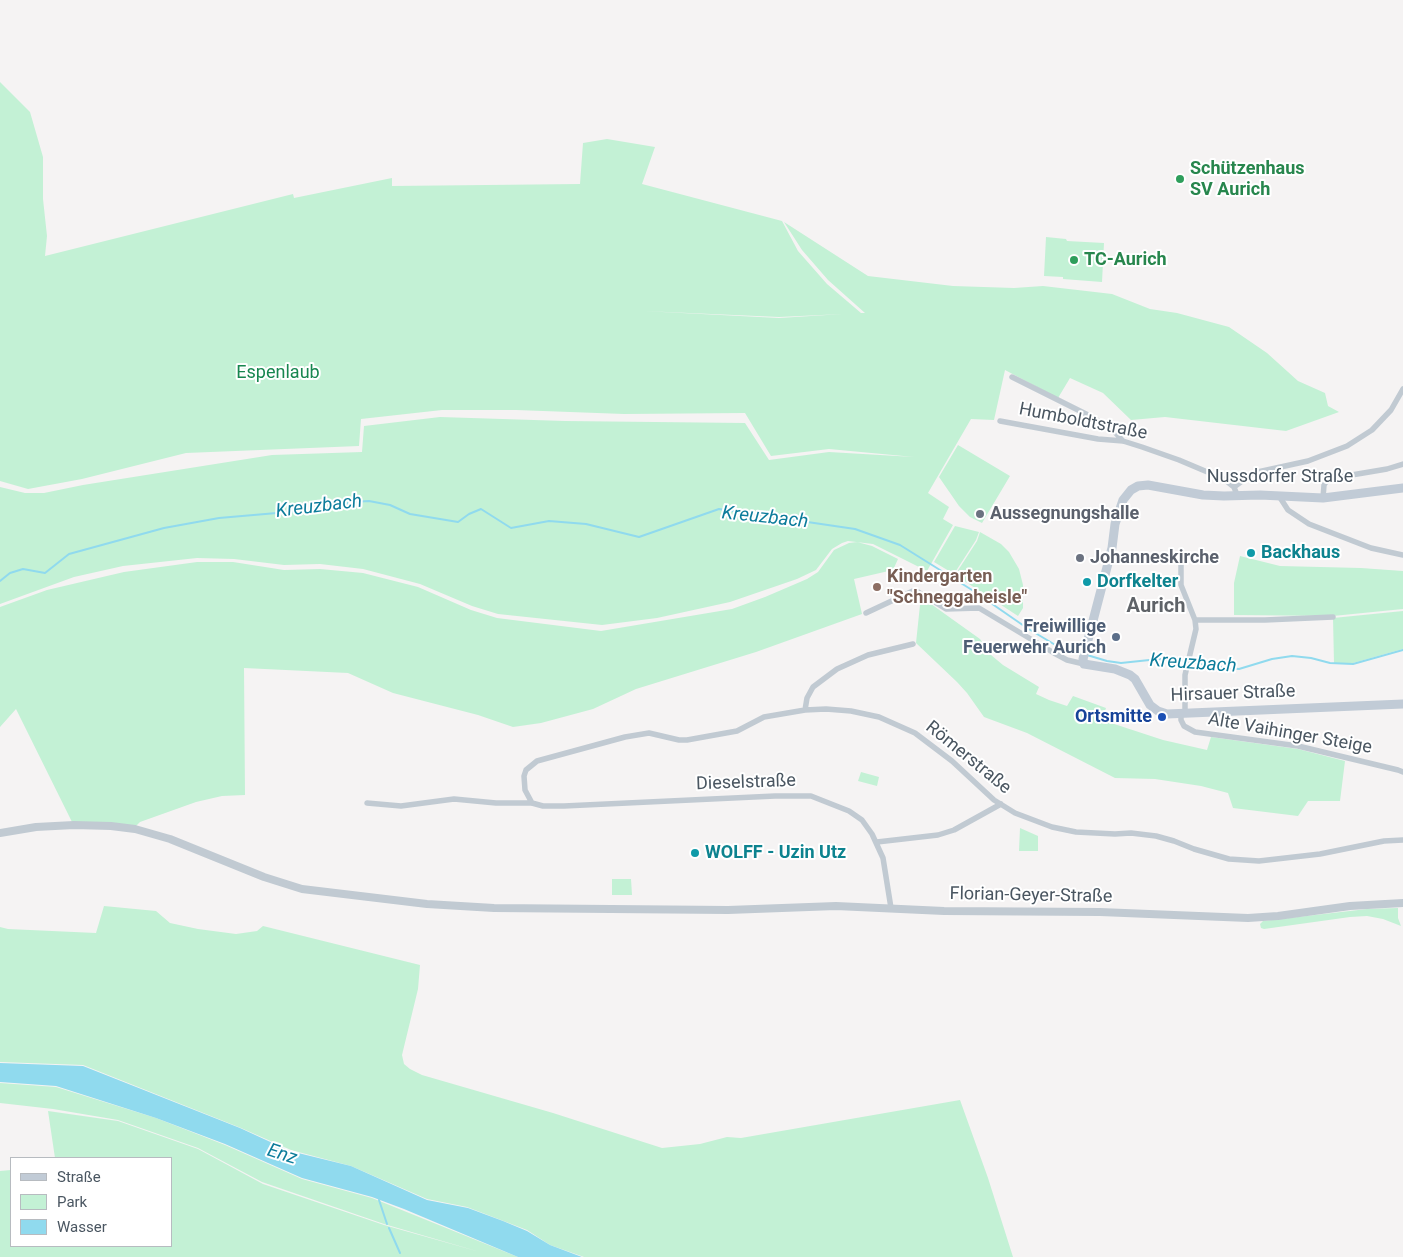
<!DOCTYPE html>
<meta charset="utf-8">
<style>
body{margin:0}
#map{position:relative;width:1403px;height:1257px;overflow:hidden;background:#f5f3f3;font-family:Roboto,sans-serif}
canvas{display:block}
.legend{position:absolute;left:10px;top:1157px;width:162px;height:90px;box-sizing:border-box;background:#fff;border:1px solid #b7bbc0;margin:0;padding:6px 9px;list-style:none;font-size:15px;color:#4a5661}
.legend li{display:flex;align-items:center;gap:10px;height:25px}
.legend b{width:25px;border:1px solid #b7bbc0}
</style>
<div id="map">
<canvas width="1403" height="1257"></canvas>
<ul class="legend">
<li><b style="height:6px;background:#c1cbd6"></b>Straße</li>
<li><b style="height:14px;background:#c3f1d5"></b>Park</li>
<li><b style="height:14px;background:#90daee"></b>Wasser</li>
</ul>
</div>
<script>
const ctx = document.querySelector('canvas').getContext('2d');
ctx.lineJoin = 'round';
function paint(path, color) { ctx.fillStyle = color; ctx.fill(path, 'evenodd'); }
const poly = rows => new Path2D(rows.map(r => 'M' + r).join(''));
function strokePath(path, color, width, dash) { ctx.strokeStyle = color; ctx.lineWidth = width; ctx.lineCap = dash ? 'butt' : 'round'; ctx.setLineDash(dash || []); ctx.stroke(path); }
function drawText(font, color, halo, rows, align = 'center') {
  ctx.font = font + ' Roboto,sans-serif'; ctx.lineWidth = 4; ctx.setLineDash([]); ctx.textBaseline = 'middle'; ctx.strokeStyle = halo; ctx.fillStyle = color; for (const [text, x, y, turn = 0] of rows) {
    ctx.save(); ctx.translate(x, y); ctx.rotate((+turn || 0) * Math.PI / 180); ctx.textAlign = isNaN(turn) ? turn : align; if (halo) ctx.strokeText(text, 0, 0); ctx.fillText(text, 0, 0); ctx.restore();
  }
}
const green = poly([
 [0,82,30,112,43,157,43,199,47,236,45,256,293,194,294,198,392,178,392,186,580,184,583,143,607,139,655,147,642,184,782,221,798,251,827,284,861,313,865,313,828,280,802,250,784,222,868,276,953,286,1014,288,1043,286,1112,294,1150,309,1177,313,1229,327,1267,353,1298,381,1325,393,1328,406,1339,412,1286,431,1165,417,1131,420,1103,393,1070,378,1058,398,1005,370,994,420,971,419,928,493,949,507,943,519,953,525,927,571,873,544,848,541,842,543,832,549,816,570,797,579,730,602,657,618,602,625,498,614,472,606,420,584,363,569,320,564,284,565,234,559,197,558,123,566,74,577,0,604,0,487,25,493,44,493,83,485,272,455,362,452,364,426,440,417,565,421,745,423,769,460,829,452,914,457,829,449,771,456,745,413,624,414,516,410,442,410,361,419,359,446,186,453,82,479,28,489,0,481],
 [643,311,779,317,843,314,779,318],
 [1046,237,1066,239,1067,241,1104,243,1102,282,1063,279,1063,277,1044,276],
 [958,445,1010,476,982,523,970,517,959,506,939,477],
 [955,526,979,532,976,540,954,574,934,562],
 [980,532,1001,544,1009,552,1019,569,1023,585,1023,608,1018,616,955,575,977,541],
 [857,542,872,546,898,559,893,570,854,579,862,614,756,652,636,689,593,709,541,723,513,727,478,715,393,693,348,673,244,668,245,795,222,796,196,802,140,822,136,826,72,822,16,709,0,727,0,607,47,590,124,572,197,562,233,562,284,570,320,569,363,573,418,587,471,610,497,618,601,631,732,609,765,597,807,579,818,572,834,550,849,543],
 [1240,556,1280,566,1361,568,1403,571,1403,609,1333,616,1234,615,1234,583],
 [924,599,980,639,991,655,1003,665,1039,687,1036,694,1049,700,1067,706,1073,696,1106,708,1102,720,1163,740,1207,750,1211,737,1298,749,1345,761,1340,801,1308,801,1298,816,1233,808,1228,793,1201,786,1155,779,1115,778,1027,733,984,717,967,693,957,682,916,643,920,605],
 [1403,611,1403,649,1353,663,1334,663,1333,618],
 [861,772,879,777,877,786,858,781],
 [1020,828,1038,836,1038,851,1019,851],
 [612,879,631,879,632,895,612,895],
 [104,906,156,911,170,923,198,929,236,934,257,931,263,926,420,965,418,989,402,1055,404,1064,410,1069,422,1075,553,1113,662,1148,700,1144,727,1137,741,1138,960,1100,988,1178,1013,1257,584,1257,550,1245,527,1230,467,1207,427,1199,351,1166,291,1150,241,1128,83,1065,0,1062,0,927,8,929,96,933],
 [1398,908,1398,918,1401,926,1383,919,1367,916,1350,917,1264,929,1261,928,1260,924,1263,921,1367,909],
 [0,1083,56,1087,156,1118,225,1145,302,1179,372,1198,518,1257,0,1257,0,1171,11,1170,11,1246,171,1246,171,1158,55,1158,48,1111,118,1121,198,1149,263,1184,384,1225,480,1252,384,1224,262,1182,198,1148,118,1120,53,1109,0,1103]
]);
const water = poly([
 [0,1063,83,1066,240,1128,290,1151,351,1166,427,1200,468,1208,503,1221,527,1231,550,1245,582,1257,518,1257,404,1209,372,1197,302,1178,225,1144,156,1118,56,1086,0,1082]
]);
const stream = poly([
 [0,581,10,573,23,569,45,573,69,554,164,528,219,518,323,509,353,502,369,501,390,505,410,514,458,522,469,514,481,509,511,528,549,521,586,524,639,537,719,509,855,529,900,545,972,590,1027,628,1062,649,1082,654],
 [1087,655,1107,661,1121,663,1159,659,1186,661],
 [1190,662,1226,668,1239,669,1272,659,1292,656,1311,658,1330,663,1353,664,1403,650],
 [379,1200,387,1224],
 [389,1228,400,1253]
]);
const minor = poly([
 [1012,377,1090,416,1112,429,1123,441],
 [1000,421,1098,439,1123,441,1142,447,1179,460,1224,479,1234,487,1237,495],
 [1234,487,1253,473,1308,461,1347,446,1372,430,1391,410,1403,389],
 [1279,496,1288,510,1309,524,1371,548,1403,555],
 [1323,498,1324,485,1328,479,1387,469,1403,464],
 [1181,565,1181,585,1195,620,1196,629,1185,675,1185,713],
 [866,613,915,590,946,609,979,608,1054,653,1067,660,1084,664],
 [1195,620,1265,620,1333,617],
 [805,710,807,698,813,687,837,669,868,655,913,644],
 [1181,714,1181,720,1184,726,1195,732,1298,746,1398,770,1403,772],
 [367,803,401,806,454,799,496,803,532,803,543,806,564,806,775,796,811,796,849,811,862,820,872,834,883,858,891,908],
 [532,803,525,790,524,776,526,770,537,761,625,737,649,733,679,740,687,740,737,731,764,717,805,710,826,709,851,711,879,717,915,733,952,761,994,800,1015,813,1052,827,1076,832,1115,834,1131,833,1156,836,1174,841,1194,849,1229,859,1259,861,1320,854,1384,841,1403,840],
 [877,842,938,835,954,830,1001,804]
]);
const tertiary = poly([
 [0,833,36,827,74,825,111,826,135,829,170,839,264,877,302,889,427,904,494,908,728,910,836,906,944,911,1100,912,1248,918,1278,916,1350,906,1403,903]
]);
const secondary = poly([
 [1403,488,1323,498,1260,495,1224,496,1203,495,1148,485,1138,486,1131,490,1123,500,1115,524,1112,548,1083,659,1084,664,1115,669,1130,675,1135,679,1150,705,1158,711,1167,714,1403,704]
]);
const markers = [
 [1180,179,5,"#2e9e5b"],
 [1074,260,5,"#2e9e5b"],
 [980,514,5,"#6b7280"],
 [1251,553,5,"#0f9aa8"],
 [1080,558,5,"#6b7280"],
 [1087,582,5,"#0f9aa8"],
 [877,587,5,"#8d6e63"],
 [1116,637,5,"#5c6f8a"],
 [1162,717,5,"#1a4fb4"],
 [695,853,5,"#0f9aa8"]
];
const leisureNames = [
 ["Schützenhaus",1190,169],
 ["SV Aurich",1190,190],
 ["TC-Aurich",1084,260]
];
const parkNames = [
 ["Espenlaub",278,373]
];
const streetNames = [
 ["Humboldtstraße",1083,422,11],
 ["Nussdorfer Straße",1280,477],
 ["Hirsauer Straße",1233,694,-2],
 ["Alte Vaihinger Steige",1290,734,10],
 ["Römerstraße",968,758,39],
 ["Dieselstraße",746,783,-2],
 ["Florian-Geyer-Straße",1031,896,1]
];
const worshipNames = [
 ["Aussegnungshalle",990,514],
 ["Johanneskirche",1090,558]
];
const cultureNames = [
 ["Backhaus",1261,553],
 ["Dorfkelter",1097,582],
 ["WOLFF - Uzin Utz",705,853]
];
const educationNames = [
 ["Kindergarten",887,577],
 ["\"Schneggaheisle\"",887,598]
];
const serviceNames = [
 ["Freiwillige",1106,627],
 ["Feuerwehr Aurich",1106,648]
];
const transitNames = [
 ["Ortsmitte",1152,717]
];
const waterNames = [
 ["Kreuzbach",319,507,-7],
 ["Kreuzbach",765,518,6],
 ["Kreuzbach",1193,664,4],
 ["Enz",282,1155,18]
];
const quarterNames = [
 ["Aurich",1156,607]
];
paint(green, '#c3f1d5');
paint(water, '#90daee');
strokePath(stream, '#90daee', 2);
strokePath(minor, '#c1cad2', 5.5);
strokePath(tertiary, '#c1cad2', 8);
strokePath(secondary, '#c1cbd6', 9);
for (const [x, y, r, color] of markers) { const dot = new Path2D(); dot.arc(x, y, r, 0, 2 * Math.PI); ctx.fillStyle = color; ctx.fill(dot); strokePath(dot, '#fff', 2); }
drawText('bold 18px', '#27864d', '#fff', leisureNames, 'left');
drawText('18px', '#17864f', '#fff', parkNames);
drawText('18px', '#4a5661', '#fff', streetNames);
drawText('bold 18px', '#5b616d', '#fff', worshipNames, 'left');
drawText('bold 18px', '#0d838f', '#fff', cultureNames, 'left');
drawText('bold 18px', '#785e54', '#fff', educationNames, 'left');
drawText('bold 18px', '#4e5e75', '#fff', serviceNames, 'right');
drawText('bold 18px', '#164399', '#fff', transitNames, 'right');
drawText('italic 19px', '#0c7c9b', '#fff', waterNames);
drawText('bold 20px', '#5f6368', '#fff', quarterNames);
</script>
